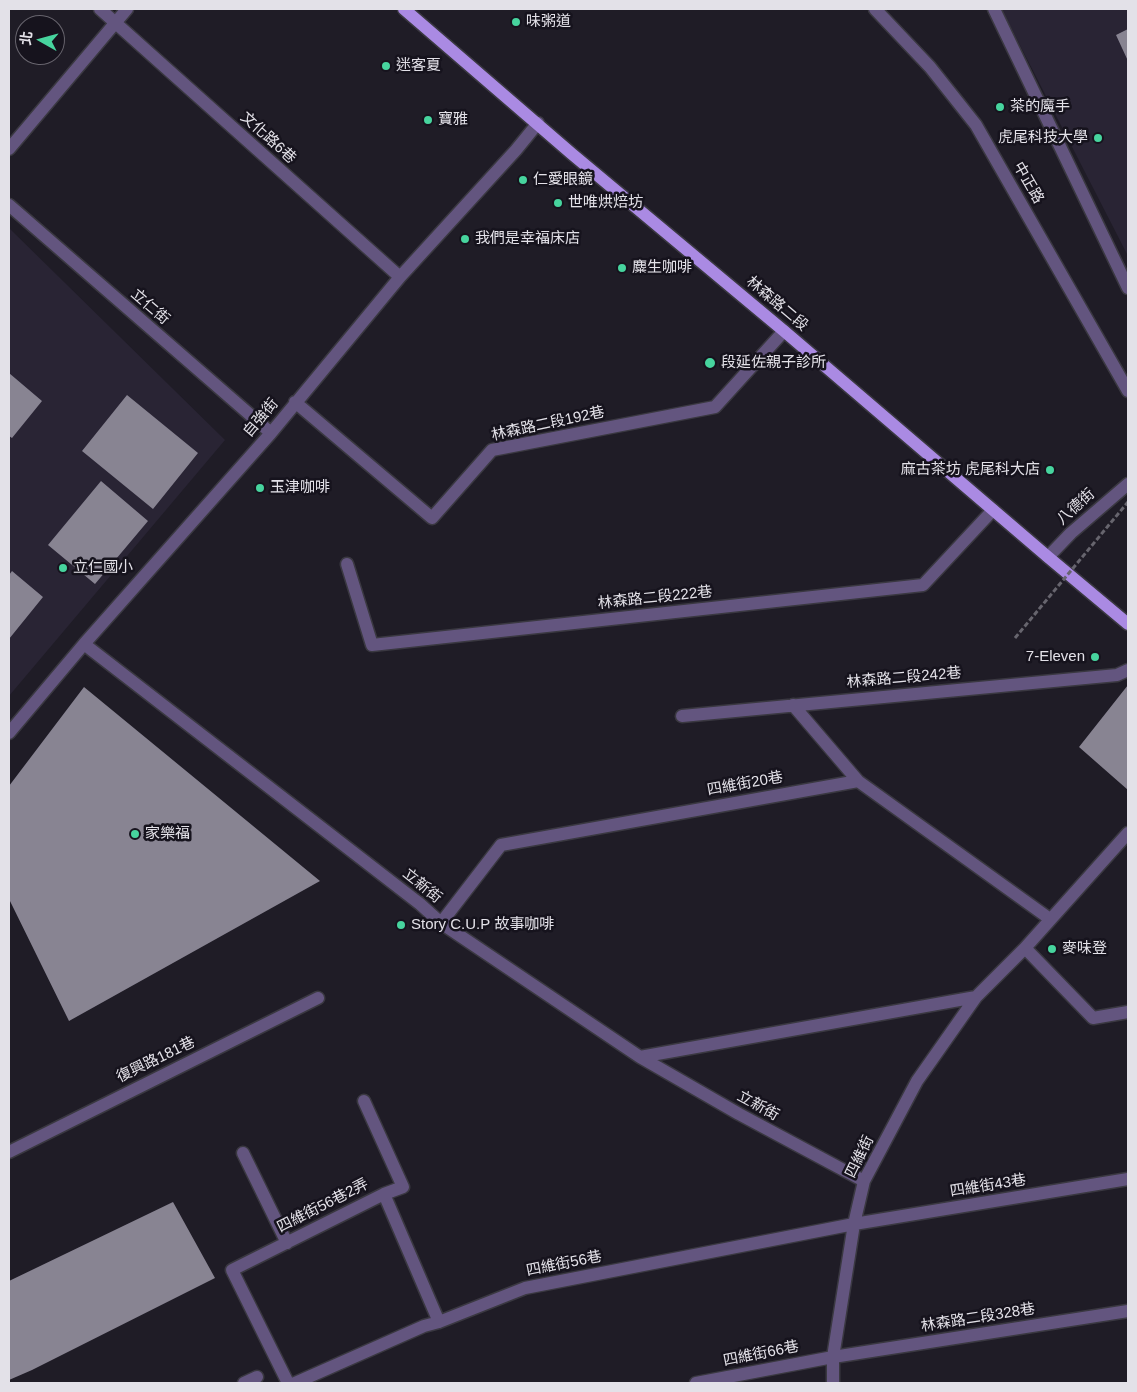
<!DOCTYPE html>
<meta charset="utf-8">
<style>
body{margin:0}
#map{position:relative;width:1137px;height:1392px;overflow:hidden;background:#1f1c26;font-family:Helvetica,"Noto Sans TC",sans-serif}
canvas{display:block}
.frame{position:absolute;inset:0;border:10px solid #e3e1e8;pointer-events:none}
.north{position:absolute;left:15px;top:15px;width:50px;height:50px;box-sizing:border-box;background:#16131d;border:1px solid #68656e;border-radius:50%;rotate:277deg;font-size:14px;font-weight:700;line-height:20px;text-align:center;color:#e3e1e8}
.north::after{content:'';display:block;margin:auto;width:18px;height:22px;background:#47d49e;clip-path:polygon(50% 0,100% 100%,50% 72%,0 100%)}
</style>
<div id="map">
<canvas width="1137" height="1392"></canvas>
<div class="frame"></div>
<div class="north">北</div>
</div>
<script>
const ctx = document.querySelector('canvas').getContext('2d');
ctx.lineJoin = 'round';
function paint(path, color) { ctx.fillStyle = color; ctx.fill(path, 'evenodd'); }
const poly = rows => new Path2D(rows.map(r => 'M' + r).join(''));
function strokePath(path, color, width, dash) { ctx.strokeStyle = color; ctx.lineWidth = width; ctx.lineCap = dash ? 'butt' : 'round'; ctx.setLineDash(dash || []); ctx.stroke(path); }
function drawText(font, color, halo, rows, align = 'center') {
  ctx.font = font + ' Helvetica,"Noto Sans TC",sans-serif'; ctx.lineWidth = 5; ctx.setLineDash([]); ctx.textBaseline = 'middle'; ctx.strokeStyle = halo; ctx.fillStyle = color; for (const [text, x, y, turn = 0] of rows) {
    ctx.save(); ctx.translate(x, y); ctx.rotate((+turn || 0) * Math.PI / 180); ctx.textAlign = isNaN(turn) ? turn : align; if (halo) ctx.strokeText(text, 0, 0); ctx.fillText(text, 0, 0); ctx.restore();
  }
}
const built = poly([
 [1002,9,1128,9,1128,256,1007,20],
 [9,228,225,440,9,696]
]);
const building = poly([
 [1128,29,1128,61,1116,35],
 [9,373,42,401,12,438,9,436],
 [127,395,198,453,153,509,82,451],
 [101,481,148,521,95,584,48,545],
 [12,571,43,597,9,639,9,575],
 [1128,685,1128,790,1079,747],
 [84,687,320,881,69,1021,9,899,9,786],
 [173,1202,215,1278,32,1370,9,1380,9,1281]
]);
const minor = poly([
 [100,9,400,277],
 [875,9,930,67,976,125,1128,391],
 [994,9,1128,288],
 [9,149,127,9],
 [9,205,271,433],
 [295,402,432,518,492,450,715,407,784,331],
 [1048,557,1071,533,1128,484],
 [347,564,372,645,923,585,993,510],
 [84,644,420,904,441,923,640,1057,739,1114,864,1181],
 [793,705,858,781],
 [682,716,1117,675,1128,670],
 [9,733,84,644,271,433,400,277,516,150,538,123],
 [441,923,501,845,858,781,1050,919],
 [1025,948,1093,1018,1128,1012],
 [640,1057,976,997],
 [364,1101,403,1187,384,1194],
 [9,1152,318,998],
 [243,1153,287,1243],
 [244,1383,257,1377],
 [288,1383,232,1270,384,1194,439,1322],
 [295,1383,424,1326,439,1322,525,1288,854,1224,1128,1179],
 [696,1383,833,1357,1128,1311],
 [833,1383,833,1357,854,1224,864,1181,917,1081,976,997,1025,948,1128,833]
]);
const major = poly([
 [404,9,572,154,784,331,1048,557,1128,624]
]);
const pathBridge = poly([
 [1015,638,1128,502]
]);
const markers = [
 [516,22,5,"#47d49e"],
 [386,66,5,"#47d49e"],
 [1000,107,5,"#47d49e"],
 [428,120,5,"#47d49e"],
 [1098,138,5,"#47d49e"],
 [523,180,5,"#47d49e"],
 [558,203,5,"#47d49e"],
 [465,239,5,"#47d49e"],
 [622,268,5,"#47d49e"],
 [710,363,6,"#47d49e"],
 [1050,470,5,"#47d49e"],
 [260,488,5,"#47d49e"],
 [63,568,5,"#47d49e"],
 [1095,657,5,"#47d49e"],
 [135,834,5,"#47d49e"],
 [401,925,5,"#47d49e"],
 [1052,949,5,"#47d49e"]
];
const poiNames = [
 ["味粥道",526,22],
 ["迷客夏",396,66],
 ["茶的魔手",1010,107],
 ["寶雅",438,120],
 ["虎尾科技大學",1088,138,"right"],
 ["仁愛眼鏡",533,180],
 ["世唯烘焙坊",568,203],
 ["我們是幸福床店",475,239],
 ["麋生咖啡",632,268],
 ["段延佐親子診所",721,363],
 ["麻古茶坊 虎尾科大店",1040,470,"right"],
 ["玉津咖啡",270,488],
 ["立仁國小",73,568],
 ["7-Eleven",1085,657,"right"],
 ["家樂福",145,834],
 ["Story C.U.P 故事咖啡",411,925],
 ["麥味登",1062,949]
];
const streetNames = [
 ["文化路6巷",268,138,42],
 ["中正路",1028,183,60],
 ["林森路二段",777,304,40],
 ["立仁街",150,307,41],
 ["自強街",261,418,-50],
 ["林森路二段192巷",548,424,-12],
 ["八德街",1076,507,-42],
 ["林森路二段222巷",655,598,-6],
 ["林森路二段242巷",904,678,-5],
 ["四維街20巷",745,784,-10],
 ["立新街",422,886,39],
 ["復興路181巷",156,1060,-26],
 ["立新街",758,1106,29],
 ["四維街",860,1157,-64],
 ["四維街43巷",988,1186,-9],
 ["四維街56巷2弄",323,1206,-27],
 ["四維街56巷",564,1264,-11],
 ["林森路二段328巷",978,1318,-9],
 ["四維街66巷",761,1354,-11]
];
paint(built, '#292434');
paint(building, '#888492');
strokePath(minor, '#3a3841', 15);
strokePath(major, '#3a3841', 15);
strokePath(minor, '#63557f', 12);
strokePath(major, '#aa8ae3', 12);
strokePath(pathBridge, '#67656e', 3, [5, 2.5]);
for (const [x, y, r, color] of markers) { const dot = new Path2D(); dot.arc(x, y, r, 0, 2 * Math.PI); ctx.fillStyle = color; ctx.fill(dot); strokePath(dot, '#16131d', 2); }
drawText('15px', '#e3e1e8', '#16131d', poiNames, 'left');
drawText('15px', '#e3e1e8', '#16131d', streetNames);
</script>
